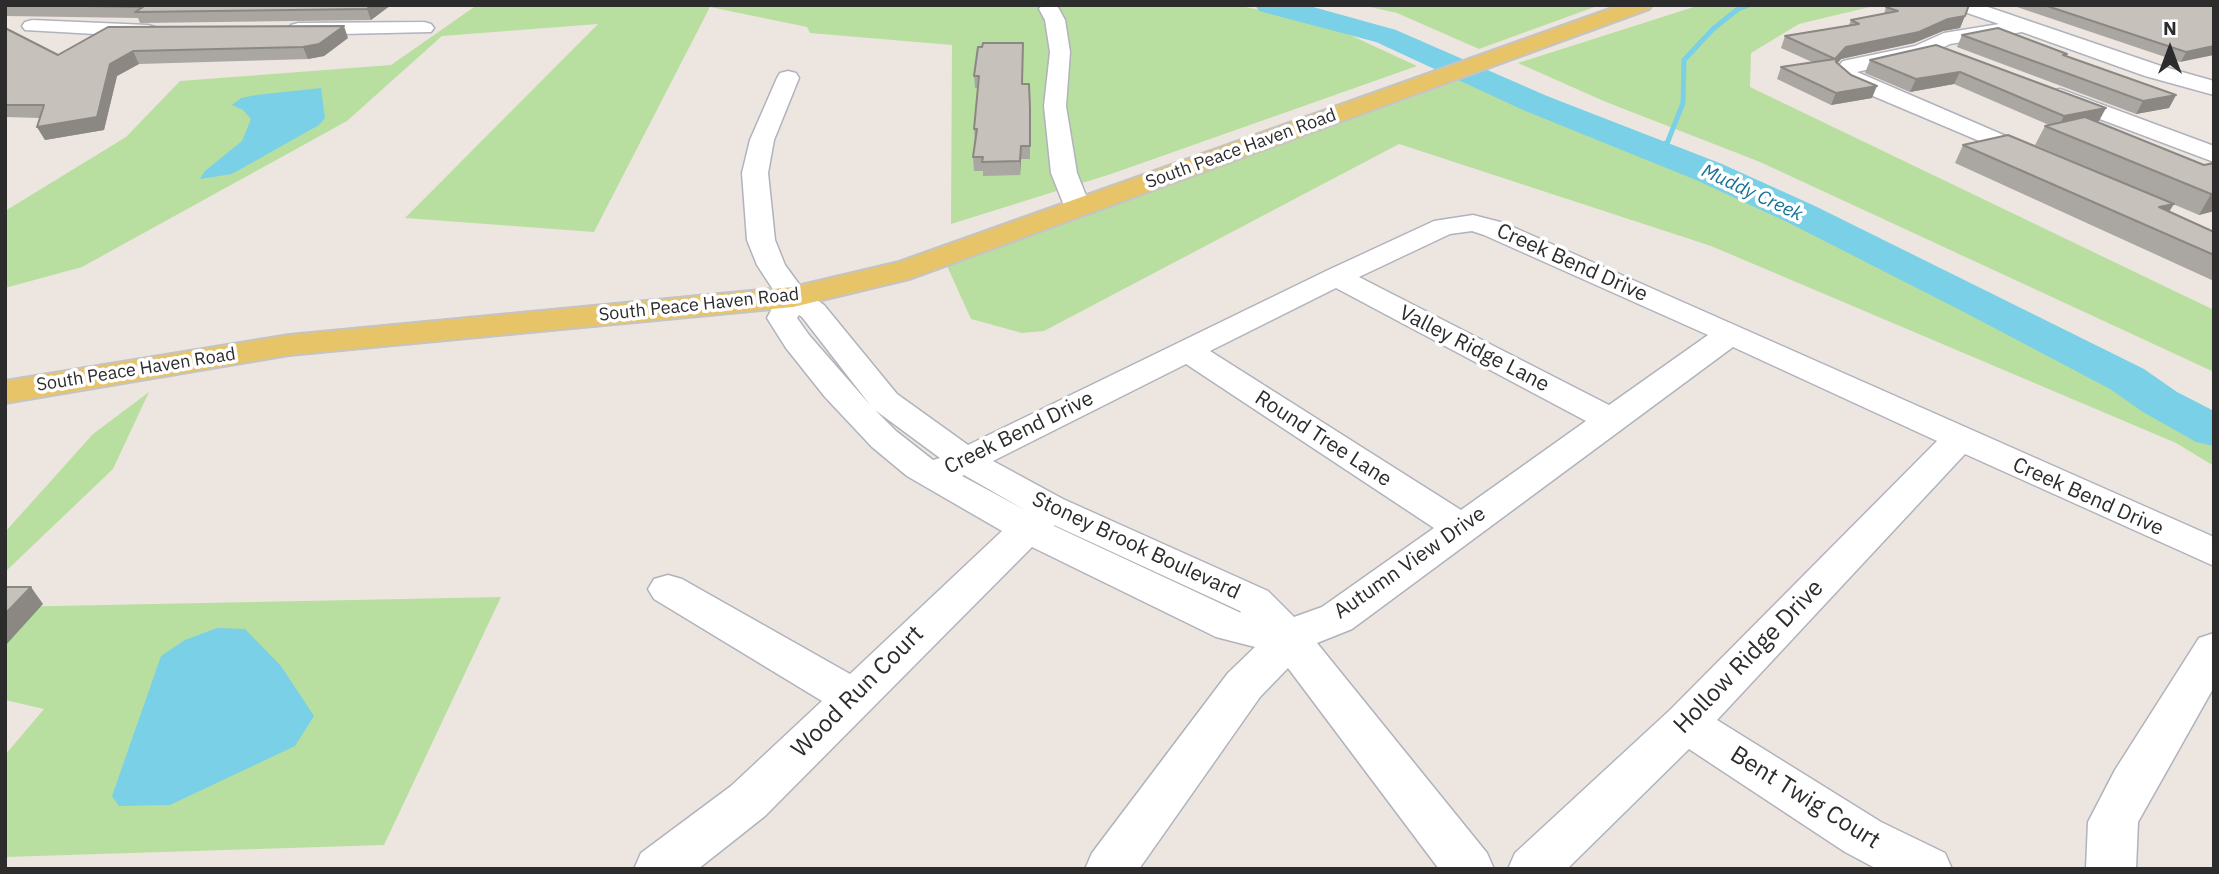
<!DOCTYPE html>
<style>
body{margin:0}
#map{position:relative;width:2219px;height:874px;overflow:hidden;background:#ede6e0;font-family:"IBM Plex Sans",sans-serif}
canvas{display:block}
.frame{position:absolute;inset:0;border:7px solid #2c2c2c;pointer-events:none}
.north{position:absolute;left:2135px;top:14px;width:70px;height:70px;-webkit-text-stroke:5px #fff;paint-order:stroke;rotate:0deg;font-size:19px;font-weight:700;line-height:28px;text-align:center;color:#2c2c2c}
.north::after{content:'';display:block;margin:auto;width:24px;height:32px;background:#2c2c2c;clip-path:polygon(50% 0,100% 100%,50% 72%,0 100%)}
</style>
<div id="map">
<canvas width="2219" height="874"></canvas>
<div class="frame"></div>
<div class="north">N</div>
</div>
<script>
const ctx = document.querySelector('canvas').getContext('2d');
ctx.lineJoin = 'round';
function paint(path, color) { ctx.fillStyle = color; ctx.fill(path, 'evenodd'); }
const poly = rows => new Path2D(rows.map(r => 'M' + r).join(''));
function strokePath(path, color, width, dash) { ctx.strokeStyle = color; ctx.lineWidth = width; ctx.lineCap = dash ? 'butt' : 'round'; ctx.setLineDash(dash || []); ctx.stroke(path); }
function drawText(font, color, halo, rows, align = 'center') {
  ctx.font = font + ' "IBM Plex Sans",sans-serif'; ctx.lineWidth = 7; ctx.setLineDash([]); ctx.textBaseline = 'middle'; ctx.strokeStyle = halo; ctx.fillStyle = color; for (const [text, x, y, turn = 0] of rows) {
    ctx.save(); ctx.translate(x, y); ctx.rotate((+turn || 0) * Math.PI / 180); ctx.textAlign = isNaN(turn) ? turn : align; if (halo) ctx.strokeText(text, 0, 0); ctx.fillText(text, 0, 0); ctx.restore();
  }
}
const green = poly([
 [477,5,1236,5,1324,23,1417,66,1111,174,951,224,952,45,810,33,807,27,710,7,594,232,405,218,598,24,442,36,347,121,82,267,5,288,5,211,126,137,180,81,391,65],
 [1361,5,1600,5,1479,49,1397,13],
 [1700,5,1878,5,1799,24,1751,53,1750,87,2214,310,2214,372,1760,162,1606,102,1518,63],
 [1463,79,1753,200,2214,422,2214,466,2176,443,1711,246,1399,144,1044,331,1022,333,971,319,947,266],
 [149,392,113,469,5,572,5,532,93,434],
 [501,597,384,845,5,857,5,755,44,709,5,700,5,607]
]);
const water = poly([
 [321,88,325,118,319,125,232,174,200,179,205,171,242,141,251,119,243,110,232,105,241,98,256,95],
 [217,628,245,629,281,666,314,716,295,746,170,805,119,806,112,796,161,656,185,640]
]);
const streamFar1 = poly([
 [1666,146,1683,103,1684,60,1713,29,1738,9,1749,5]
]);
const stream = poly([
 [1663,153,1666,144]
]);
const river = poly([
 [1255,5,1306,5,1396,30,1547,96,1722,164,1815,206,2144,369,2177,392,2214,411,2214,446,2196,442,2143,412,2110,389,1962,311,1787,222,1696,180,1523,110,1376,42,1259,11,1255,5]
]);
const minor = poly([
 [1042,5,1056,5,1059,9,1065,20,1070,52,1066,106,1077,173,1091,208,1087,214,1078,216,1069,214,1065,208,1051,173,1044,106,1050,52,1045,20,1039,9,1042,5],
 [1954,5,1982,5,2161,66,2214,81,2214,95,2145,76,2022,32,1950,44,1928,55,1857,72,2043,152,2046,157,2043,162,2034,164,1847,85,1833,72,1843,61,1915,46,1944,33,1999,24,1956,9,1954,5],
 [32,20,148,25,155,27,158,31,155,35,148,37,25,30,22,26,25,22,32,20],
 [424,22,431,24,434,28,431,32,298,35,291,33,288,29,291,25,298,23,424,22],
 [788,71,796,73,799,78,774,140,768,173,775,240,785,265,804,291,824,305,897,394,968,445,1326,271,1434,221,1473,215,1504,223,2214,537,2214,566,1965,454,1717,720,1881,822,1945,853,1952,869,1877,869,1845,852,1689,749,1567,869,1508,869,1515,853,1670,710,1937,441,1733,347,1352,629,1317,643,1487,853,1494,869,1439,869,1288,668,1260,697,1139,869,1085,869,1092,853,1228,673,1255,647,1216,637,1032,547,765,816,698,869,634,869,641,853,731,786,822,701,654,599,648,589,654,579,668,575,682,579,850,674,1002,531,907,476,872,447,825,397,786,348,767,318,778,297,757,265,747,240,742,173,750,140,777,78,780,73,788,71],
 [1472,231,1484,235,1708,335,1609,405,1359,277,1450,234,1472,231],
 [1336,288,1586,421,1461,510,1210,351,1336,288],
 [799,315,802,317,871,406,809,335,797,318,799,315],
 [1186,364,1434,528,1322,607,1294,617,1268,591,1063,499,993,461,1186,364],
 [875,410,940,458,933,460,896,431,875,410],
 [964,475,1025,510,962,476,964,475],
 [1054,525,1240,611,1241,613,1054,526,1054,525],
 [2060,89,2214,146,2214,162,2052,101,2049,96,2052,91,2060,89],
 [2214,633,2214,687,2138,822,2136,869,2086,869,2088,822,2115,770,2199,638,2214,633]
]);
const major = poly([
 [1621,5,1652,5,1649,9,909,279,793,307,289,355,5,403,5,381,289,335,793,287,899,262,1621,5]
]);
const wall = poly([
 [5,5,391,5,371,20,143,23,140,23,138,18,5,16],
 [1890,5,1969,5,1960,28,1943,31,1914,43,1841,59,1838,63,1872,98,1831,105,1777,79,1781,67,1812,62,1781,48,1785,36,1849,25,1851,20,1884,14,1886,7],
 [2011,5,2214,5,2180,62],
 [5,28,58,55,348,38,324,56,308,59,139,64,117,76,104,130,45,140,37,127,40,118,5,117],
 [1962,35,2067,54,2066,56,2176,95,2169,108,2136,114,1957,47],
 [1936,45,2099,121,2096,122,2204,165,2214,163,2214,211,2199,215,2173,204,2169,211,2214,232,2214,281,1955,163,1963,145,2148,193,2035,145,2045,126,2049,125,1954,84,1910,92,1865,73,1870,60],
 [1023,55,1023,84,1030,108,1030,159,1021,159,1020,175,983,176,983,171,974,171,973,157,975,142,974,129,978,88,975,88,974,76]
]);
const shadedWall = poly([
 [372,5,391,5,371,20,367,9],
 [1965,16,1960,28,1943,31,1914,43,1841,59,1831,70,1836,58,1846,47,1948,19],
 [344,26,348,38,324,56,308,59,303,47],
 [2214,46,2214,55,2180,62,2186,52],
 [133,51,139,64,117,76,104,130,45,140,37,127,110,64],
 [1960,72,1954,84,1910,92,1916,79],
 [1877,86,1872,98,1831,105,1836,93],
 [2176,95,2169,108,2136,114,2143,101],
 [2106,108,2099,121,2057,129,2064,116],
 [1021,146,1021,159,1020,175,1020,161],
 [2211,194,2214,194,2214,211,2199,215],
 [2174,204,2162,223,2159,207],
 [31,587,43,604,5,646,5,614]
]);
const building = poly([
 [22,5,372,5,367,9,137,12,135,12,143,7,22,5],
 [1895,5,1969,5,1965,16,1948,19,1919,32,1846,47,1836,58,1836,62,1851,75,1877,86,1836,93,1781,67,1835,59,1785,36,1859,24,1851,20,1898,11,1886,7,1895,5],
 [2044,5,2214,5,2214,46,2186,52,2044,5],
 [344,26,319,44,303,47,133,51,110,64,97,117,37,127,44,105,5,105,5,28,58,55,108,27,344,26],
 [1998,28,2067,54,2063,55,2176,95,2143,101,1962,35,1998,28],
 [983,43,1023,43,1022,84,1029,84,1030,108,1030,146,1021,146,1020,161,982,162,983,157,973,157,977,129,974,129,979,76,974,76,978,47,982,47,983,43],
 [1936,45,2106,108,2064,116,1960,72,1916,79,1870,60,1936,45],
 [2085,117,2204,165,2214,163,2214,194,2211,194,2045,126,2085,117],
 [2008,135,2174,204,2159,207,2214,232,2214,255,1963,145,2008,135],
 [5,587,31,587,5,614,5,587]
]);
const farStreetnames = [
 ["South Peace Haven Road",1241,149,-20],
 ["South Peace Haven Road",699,305,-6],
 ["South Peace Haven Road",136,370,-9]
];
const farWaternames = [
 ["Muddy Creek",1752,193,25]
];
const streetNames = [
 ["Creek Bend Drive",1572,263,24],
 ["Valley Ridge Lane",1474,349,27],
 ["Creek Bend Drive",1019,433,-26],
 ["Round Tree Lane",1323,439,33],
 ["Creek Bend Drive",2088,497,24],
 ["Stoney Brook Boulevard",1136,546,25],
 ["Autumn View Drive",1410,563,-35]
];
const nearStreetnames = [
 ["Hollow Ridge Drive",1749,657,-46],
 ["Wood Run Court",858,692,-45],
 ["Bent Twig Court",1805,798,32]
];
paint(green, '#b9dfa0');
paint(water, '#7ad0e7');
strokePath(streamFar1, '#7ad0e7', 5);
strokePath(stream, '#7ad0e7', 7);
paint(river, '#7ad0e7');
strokePath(minor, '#b0b2bc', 3);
strokePath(major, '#c4c4c4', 4);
paint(minor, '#fff');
paint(major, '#e8c469');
paint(wall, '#aaa6a1');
paint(shadedWall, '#8b8783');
paint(building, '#c6c1bb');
strokePath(building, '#8b8783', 2);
drawText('18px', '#2c2c2c', '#fff', farStreetnames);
drawText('italic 19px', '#167096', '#fff', farWaternames);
drawText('21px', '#2c2c2c', '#fff', streetNames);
drawText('24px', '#2c2c2c', '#fff', nearStreetnames);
</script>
